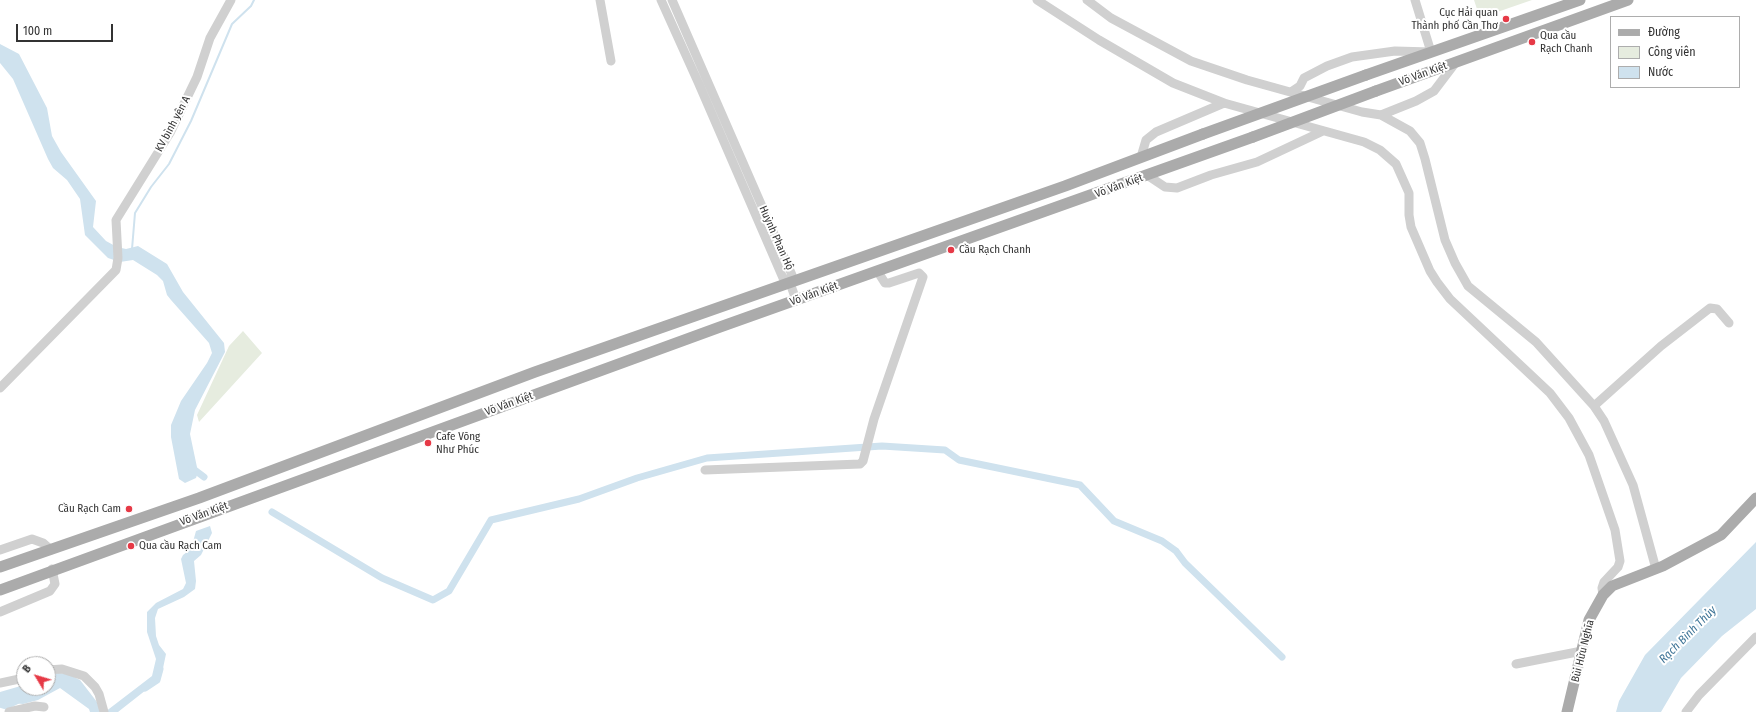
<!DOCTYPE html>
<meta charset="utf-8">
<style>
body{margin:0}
#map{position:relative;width:1756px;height:712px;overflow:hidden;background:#fff;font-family:"Fira Sans Condensed",sans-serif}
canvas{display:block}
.legend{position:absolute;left:1610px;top:16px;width:130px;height:72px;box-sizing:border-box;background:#fff;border:1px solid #adadad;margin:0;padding:5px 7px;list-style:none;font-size:12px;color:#333}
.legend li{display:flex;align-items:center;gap:8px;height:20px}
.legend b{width:20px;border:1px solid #adadad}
.north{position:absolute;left:16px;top:656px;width:40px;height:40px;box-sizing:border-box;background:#fff;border:1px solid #adadad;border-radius:50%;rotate:308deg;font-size:11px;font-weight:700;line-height:16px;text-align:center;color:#333}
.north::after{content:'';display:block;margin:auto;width:14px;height:18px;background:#e63946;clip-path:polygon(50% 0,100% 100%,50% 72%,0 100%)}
.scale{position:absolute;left:16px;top:24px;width:97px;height:18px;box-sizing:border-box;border:2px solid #333;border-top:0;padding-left:5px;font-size:12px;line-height:14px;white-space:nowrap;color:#333;-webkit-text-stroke:3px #fff;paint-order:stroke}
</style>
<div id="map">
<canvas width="1756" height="712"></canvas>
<ul class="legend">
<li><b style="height:5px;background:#ababab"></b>Đường</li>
<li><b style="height:11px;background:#e6ecdf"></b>Công viên</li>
<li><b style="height:11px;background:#cfe2ee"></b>Nước</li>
</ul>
<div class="north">B</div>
<div class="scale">100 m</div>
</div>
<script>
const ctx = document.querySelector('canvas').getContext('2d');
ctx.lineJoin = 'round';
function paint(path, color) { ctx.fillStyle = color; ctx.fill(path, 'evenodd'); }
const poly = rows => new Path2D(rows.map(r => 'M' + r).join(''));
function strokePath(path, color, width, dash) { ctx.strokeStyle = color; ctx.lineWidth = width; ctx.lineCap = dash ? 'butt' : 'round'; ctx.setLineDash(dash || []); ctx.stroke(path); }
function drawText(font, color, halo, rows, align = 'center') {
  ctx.font = font + ' "Fira Sans Condensed",sans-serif'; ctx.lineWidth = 4; ctx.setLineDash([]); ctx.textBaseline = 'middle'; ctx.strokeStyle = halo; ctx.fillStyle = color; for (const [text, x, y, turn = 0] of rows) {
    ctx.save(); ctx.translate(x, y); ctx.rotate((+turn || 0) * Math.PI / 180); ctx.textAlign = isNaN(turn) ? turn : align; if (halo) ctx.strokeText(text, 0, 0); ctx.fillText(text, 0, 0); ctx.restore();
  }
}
const green = poly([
 [1474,0,1532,0,1480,18],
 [243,331,262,353,199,422,197,415,229,346]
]);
const water = poly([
 [0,44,19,54,47,108,52,136,61,152,96,201,93,227,106,241,117,247,126,249,138,246,167,264,183,292,224,343,225,352,195,410,190,434,198,472,196,478,185,483,179,479,171,437,171,425,181,401,207,363,212,353,209,343,171,300,167,295,163,281,157,275,133,260,120,262,108,258,85,235,80,199,67,180,53,168,48,159,13,79,0,63],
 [210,526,212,533,201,555,194,561,196,581,195,589,184,597,158,609,155,618,156,636,159,645,166,654,162,673,146,690,118,712,105,712,152,676,156,659,147,632,147,612,156,603,183,589,186,583,181,559,183,555,191,549,196,531],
 [1756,542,1756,609,1722,636,1681,678,1661,712,1616,712,1619,701,1645,655],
 [48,672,68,674,80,680,97,702,100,712,90,712,89,709,60,688,38,700,23,704,0,702,0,692,24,685,24,688,48,688]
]);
const stream = poly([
 [132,249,135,213,151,187,169,164,191,121,232,24,251,6,254,0]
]);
const canal = poly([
 [192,468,204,477],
 [272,512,382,578,433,600,449,591,491,520,579,499,637,478,707,458,882,446,945,450,959,460,1080,485,1114,521,1162,541,1176,551,1185,563,1282,657],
 [145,688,157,680,160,669],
 [0,704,6,706,20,699]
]);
const minor = poly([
 [600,0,611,61],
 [661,0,698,82,783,278,789,280],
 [672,0,792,275,789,280],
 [1037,0,1099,40,1173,83,1224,103,1364,142,1380,150,1396,164,1409,193,1409,215,1411,227,1430,271,1437,282,1450,299,1550,393,1569,418,1589,455,1615,530,1620,561,1618,567,1604,582,1602,588,1603,595],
 [1087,0,1111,18,1191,61,1247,80,1362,112,1381,115,1410,131,1420,143,1425,159,1445,240,1455,263,1468,286,1536,342,1594,406,1604,421,1633,485,1656,569],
 [1291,92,1300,86,1304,78,1327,66,1352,57,1395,51,1431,52,1415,0],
 [1381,115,1416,101,1434,91,1456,62],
 [1141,157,1146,140,1156,132,1224,103],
 [1147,175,1165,187,1177,188,1211,175,1257,162,1323,131],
 [789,280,796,300],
 [0,388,116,270,118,258,116,220,170,133,197,77,210,38,231,0],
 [1594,406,1661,346,1710,308,1717,309,1729,323],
 [705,470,860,464,863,461,874,419,923,277,919,273,889,283,885,283,878,272],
 [0,550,32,539,43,543,51,550],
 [0,612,50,591,55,584,52,569],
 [1516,664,1582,651],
 [48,670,62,669,84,676,95,687,99,694,104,712],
 [0,683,24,678],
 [9,712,35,706,44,707],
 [1686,712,1699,695,1756,637]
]);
const major = poly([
 [1366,75,1580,0],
 [1376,91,1628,0],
 [0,567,199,498,535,372,1065,186,1203,134],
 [0,590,720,327,1253,137],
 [1567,712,1589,620,1603,595,1612,586,1663,566,1721,535,1756,498]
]);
const majorBridge = poly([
 [1203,134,1366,75],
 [1253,137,1376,91]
]);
const markers = [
 [1506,19,4,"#e63946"],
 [1532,42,4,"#e63946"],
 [951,250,4,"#e63946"],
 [428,443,4,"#e63946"],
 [129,509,4,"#e63946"],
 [131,546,4,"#e63946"]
];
const poiNames = [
 ["Cục Hải quan",1498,13,"right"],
 ["Thành phố Cần Thơ",1498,26,"right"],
 ["Qua cầu",1540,36],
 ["Rạch Chanh",1540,49],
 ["Cầu Rạch Chanh",959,250],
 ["Cafe Võng",436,437],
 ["Như Phúc",436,450],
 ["Cầu Rạch Cam",121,509,"right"],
 ["Qua cầu Rạch Cam",139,546]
];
const streetNames = [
 ["Võ Văn Kiệt",1423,74,-20],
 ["KV bình yên A",173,124,-62],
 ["Võ Văn Kiệt",1119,186,-20],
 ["Huỳnh Phan Hộ",776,238,66],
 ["Võ Văn Kiệt",814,294,-20],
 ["Võ Văn Kiệt",509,404,-20],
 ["Võ Văn Kiệt",204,514,-20],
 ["Bùi Hữu Nghĩa",1583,651,-76]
];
const waterNames = [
 ["Rạch Bình Thủy",1688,635,-45]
];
paint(green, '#e6ecdf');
paint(water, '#cfe2ee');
strokePath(stream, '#cfe2ee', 2);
strokePath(canal, '#cfe2ee', 7);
strokePath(minor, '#d0d0d0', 9);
strokePath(major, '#ababab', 11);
strokePath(majorBridge, '#ababab', 11);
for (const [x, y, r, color] of markers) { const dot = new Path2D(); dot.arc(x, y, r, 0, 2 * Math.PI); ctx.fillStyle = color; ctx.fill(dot); strokePath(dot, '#fff', 1.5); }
drawText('11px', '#333', '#fff', poiNames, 'left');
drawText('11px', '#333', '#fff', streetNames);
drawText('italic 12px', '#3f7597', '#fff', waterNames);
</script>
